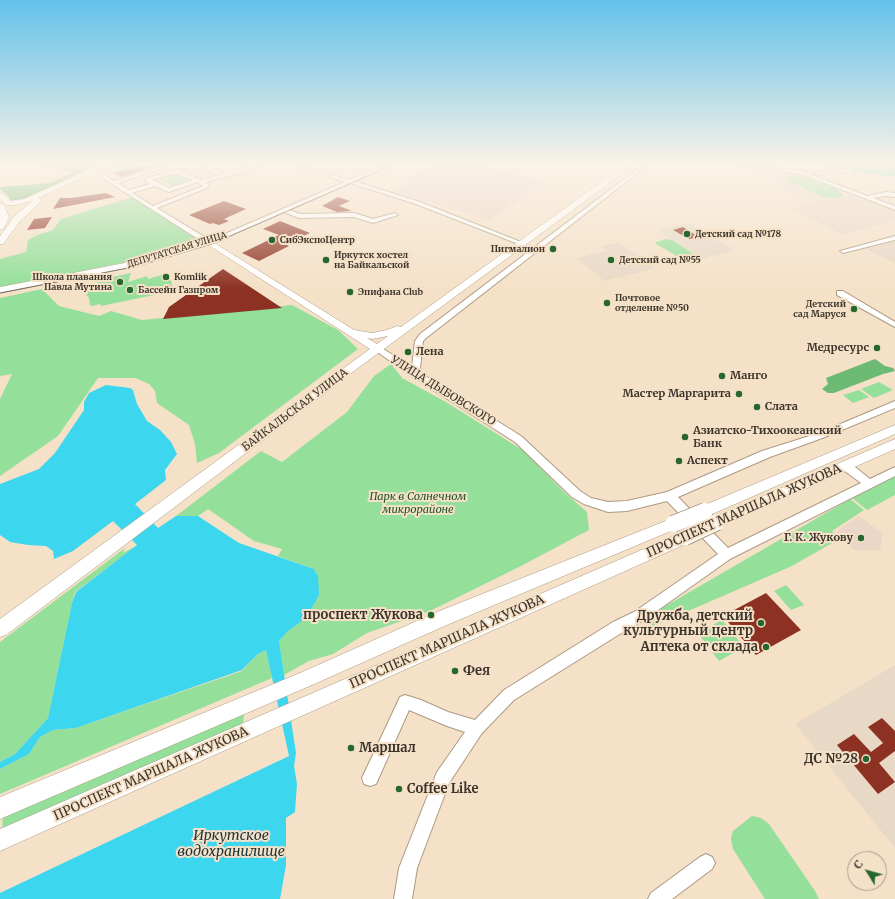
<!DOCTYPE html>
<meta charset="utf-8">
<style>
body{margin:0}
#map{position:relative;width:895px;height:899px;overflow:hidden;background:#f5e1c8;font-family:Merriweather,serif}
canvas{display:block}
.north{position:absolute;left:847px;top:851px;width:40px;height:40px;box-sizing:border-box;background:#f5e1c8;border:1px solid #ab9c89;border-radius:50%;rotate:307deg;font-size:11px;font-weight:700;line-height:16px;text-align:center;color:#3c342b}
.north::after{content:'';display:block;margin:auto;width:14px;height:18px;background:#26662f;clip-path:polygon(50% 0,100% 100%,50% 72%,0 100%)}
</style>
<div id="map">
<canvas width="895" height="899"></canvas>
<div class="north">С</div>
</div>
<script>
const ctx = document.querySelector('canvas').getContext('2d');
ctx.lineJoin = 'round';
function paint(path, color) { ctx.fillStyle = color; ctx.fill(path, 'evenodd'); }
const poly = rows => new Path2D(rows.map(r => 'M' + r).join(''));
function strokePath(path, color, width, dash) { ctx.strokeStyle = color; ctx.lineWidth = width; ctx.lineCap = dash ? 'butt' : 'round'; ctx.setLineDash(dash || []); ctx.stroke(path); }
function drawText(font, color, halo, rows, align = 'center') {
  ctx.font = font + ' Merriweather,serif'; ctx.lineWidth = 4; ctx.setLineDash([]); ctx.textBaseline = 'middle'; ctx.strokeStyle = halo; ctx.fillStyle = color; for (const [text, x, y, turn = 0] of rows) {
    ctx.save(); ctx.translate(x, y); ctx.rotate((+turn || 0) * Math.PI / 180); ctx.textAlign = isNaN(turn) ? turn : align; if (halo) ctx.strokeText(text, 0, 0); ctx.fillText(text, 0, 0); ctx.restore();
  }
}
const industrial = poly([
 [439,164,474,164,546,182,489,220,392,191,401,186,411,177],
 [859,516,883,534,880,550,854,550,834,533]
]);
const education = poly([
 [771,171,801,175,851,195,895,212,895,220,843,234,789,209,813,202,770,183,783,180,765,173],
 [689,223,735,250,702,259,657,230],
 [895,241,895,263,866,249],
 [619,242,655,268,604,281,576,258,606,251,600,246],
 [895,665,895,848,795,724]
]);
const green = poly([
 [172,173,191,181,174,187,155,179],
 [796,175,803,176,837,189,844,195,837,198,823,197,784,179,790,176],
 [133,197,195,238,196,241,189,245,146,258,0,288,0,259,26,252,28,240,37,235,53,230,61,219],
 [666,239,672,240,692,253,694,256,680,258,656,244,656,242],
 [131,273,128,282,147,276,148,279,164,274,168,279,165,281,171,280,173,291,101,306,100,304,92,306,90,305,89,298,86,295,88,294,87,289,97,287,98,280],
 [42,289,59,306,99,316,111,311,142,320,292,305,338,330,358,349,219,453,197,463,195,444,189,425,157,403,155,391,149,384,135,378,98,378,58,436,0,476,0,399,12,374,0,376,0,298],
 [391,364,402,378,446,402,524,451,564,492,587,512,589,530,517,568,430,611,367,633,333,654,309,661,284,675,279,641,288,631,306,618,318,576,314,569,278,556,282,549,254,541,208,509,198,516,176,516,261,451,282,462,347,412,374,376],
 [879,382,893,390,874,398,861,389],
 [859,390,869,397,853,403,843,395],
 [895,475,895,495,867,510,851,497],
 [850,499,864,510,832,531,839,539,792,566,649,628,652,619,662,608],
 [138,545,75,592,72,603,48,718,15,754,0,762,0,642,125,548,123,553],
 [786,585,804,605,791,610,774,591],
 [722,620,744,647,719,661,698,633],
 [266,650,272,678,0,794,0,769,29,754,40,737,53,730,76,728,242,671,258,654],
 [244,713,243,725,2,833,3,816],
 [752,816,761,818,769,824,815,891,819,899,765,899,733,849,731,838,733,831]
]);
const forest = poly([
 [25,164,92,164,94,165,92,169,71,177,28,199,15,202,11,201,8,196,0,189,0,187,50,183,72,173,61,168,30,166],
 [875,359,885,366,893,368,895,371,883,374,834,393,828,393,822,389,828,384,826,378]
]);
const water = poly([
 [807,164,895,164,895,177,837,169],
 [106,385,130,388,133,390,137,404,147,421,160,430,171,442,177,454,165,470,166,480,135,504,158,528,176,516,198,516,239,543,314,569,318,576,319,595,306,618,288,631,279,641,296,753,294,766,297,784,295,812,286,818,286,865,280,899,0,899,0,893,289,756,266,650,258,654,242,670,76,728,53,730,40,737,29,754,0,769,0,762,15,754,48,718,72,603,76,592,137,545,113,521,73,551,54,559,53,551,46,546,28,545,10,542,0,535,0,484,39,469,55,453,84,410,84,402,89,393]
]);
const building = poly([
 [145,164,160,165,122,177,113,173],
 [106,193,115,197,53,209,60,198,71,198],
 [338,197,350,201,339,206,352,211,337,212,322,206],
 [224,201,246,209,224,219,229,221,219,225,213,223,210,224,189,215],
 [52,217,45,228,27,230,34,219],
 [280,221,310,233,285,244,289,246,259,261,242,253,279,235,263,229],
 [683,227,694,234,699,237,689,239,673,230],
 [223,269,282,308,163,319,169,307],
 [766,593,801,630,756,655,723,616],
 [882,718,895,731,895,751,879,763,895,782,878,794,837,745,854,734,871,752,883,743,868,727]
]);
const minor = poly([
 [128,164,134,164,112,171,107,174,107,176,114,181,169,164,175,164,118,183,129,190,150,184,145,181,145,179,176,169,202,180,219,175,199,168,199,166,224,173,258,164,264,164,241,173,206,182,209,185,207,188,157,208,208,239,227,233,345,182,292,164,298,164,349,180,387,164,392,164,354,181,420,202,526,244,521,245,416,204,350,183,289,210,300,214,354,213,373,219,395,213,398,215,373,223,354,217,299,218,284,212,231,235,208,243,198,239,101,177,102,172,128,164],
 [176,173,193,180,169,188,152,180,176,173],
 [197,182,203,186,153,206,132,193,155,186,169,192,197,182],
 [644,164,649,164,426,338,423,341,420,368,422,374,521,436,580,491,591,498,608,502,627,501,667,492,762,451,819,433,895,401,895,408,825,437,770,457,678,497,728,548,861,483,842,469,841,466,842,463,850,463,870,479,895,467,895,476,730,559,644,620,623,632,514,700,482,733,449,783,417,868,412,899,394,899,399,868,437,772,465,732,447,726,409,710,376,784,370,786,364,784,362,778,400,697,405,695,421,700,448,712,475,720,504,690,613,622,634,612,718,554,667,501,627,511,608,512,584,504,572,497,515,442,416,379,373,349,374,347,380,347,412,367,415,341,420,334,644,164],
 [733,164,802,171,867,196,886,192,895,193,895,197,886,196,873,198,895,206,895,210,801,174,735,165,733,164],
 [831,168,852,170,855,172,849,177,846,175,848,173,831,171,817,175,814,173,831,168],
 [895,236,895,240,843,253,840,251,895,236],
 [837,291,843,291,895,322,895,327,837,295,837,291],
 [706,854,712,857,715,863,712,869,672,899,648,899,651,893,700,857,706,854]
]);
const major = poly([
 [94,164,100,164,99,169,116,164,125,164,88,175,38,198,41,200,40,202,20,221,3,244,0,244,0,236,14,217,32,201,16,205,6,205,0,199,0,193,11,201,24,199,93,168,94,164],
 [626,164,633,164,600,190,358,368,6,635,0,637,0,619,370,349,207,244,132,267,0,293,0,287,130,262,208,239,354,330,372,333,387,330,397,326,401,327,626,164],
 [388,336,377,344,367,338,372,339,388,336],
 [0,203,4,205,9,217,4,228,0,230,0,203],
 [895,425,895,434,710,515,705,517,700,515,698,511,700,507,895,425],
 [895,439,895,449,722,526,717,528,712,526,710,522,712,518,895,439],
 [673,518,678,520,680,524,678,528,449,624,312,685,0,819,0,797,300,673,437,612,673,518],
 [685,531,690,532,693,537,690,542,0,851,0,829,685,531]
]);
const tram = poly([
 [0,293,138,266,212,244,395,164]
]);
const majorBridge = poly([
 [673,524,705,511],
 [685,537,717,522]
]);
const markers = [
 [687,234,4,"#26662f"],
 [272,240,4,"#26662f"],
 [553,249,4,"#26662f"],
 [326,260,4,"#26662f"],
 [611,260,4,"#26662f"],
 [166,277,4,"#26662f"],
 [120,282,4,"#26662f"],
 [130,290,4,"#26662f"],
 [350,292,4,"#26662f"],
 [607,303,4,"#26662f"],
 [854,309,4,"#26662f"],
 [877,348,4,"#26662f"],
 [408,352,4,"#26662f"],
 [722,376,4,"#26662f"],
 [739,394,4,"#26662f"],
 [757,407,4,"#26662f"],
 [685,437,4,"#26662f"],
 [679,461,4,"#26662f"],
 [861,538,4,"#26662f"],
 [431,615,4,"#26662f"],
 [761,623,4,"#26662f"],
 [766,647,4,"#26662f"],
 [455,671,4,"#26662f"],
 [351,748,4,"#26662f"],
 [866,759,4,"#26662f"],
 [399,789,4,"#26662f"]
];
const farPoinames = [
 ["Детский сад №178",695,234],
 ["СибЭкспоЦентр",280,240],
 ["Пигмалион",545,249,"right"],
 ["Иркутск хостел",334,255],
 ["на Байкальской",334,265],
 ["Детский сад №55",619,260],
 ["Школа плавания",112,277,"right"],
 ["Павла Мутина",112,287,"right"],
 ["Komlik",174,277],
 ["Бассейн Газпром",138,290],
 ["Эпифана Club",358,292],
 ["Почтовое",615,298],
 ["отделение №50",615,308],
 ["Детский",846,304,"right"],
 ["сад Маруся",846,314,"right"]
];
const farStreetnames = [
 ["ДЕПУТАТСКАЯ УЛИЦА",177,250,-17]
];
const poiNames = [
 ["Медресурс",869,348,"right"],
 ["Лена",416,352],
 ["Манго",730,376],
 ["Мастер Маргарита",731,394,"right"],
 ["Слата",765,407],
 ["Азиатско-Тихоокеанский",693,431],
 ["Банк",693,444],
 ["Аспект",687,461],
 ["Г. К. Жукову",853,538,"right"]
];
const streetNames = [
 ["УЛИЦА ДЫБОВСКОГО",443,391,32],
 ["БАЙКАЛЬСКАЯ УЛИЦА",295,410,-37]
];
const parkNames = [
 ["Парк в Солнечном",418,497],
 ["микрорайоне",418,510]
];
const nearStreetnames = [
 ["ПРОСПЕКТ МАРШАЛА ЖУКОВА",744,511,-24],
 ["ПРОСПЕКТ МАРШАЛА ЖУКОВА",447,642,-24],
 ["ПРОСПЕКТ МАРШАЛА ЖУКОВА",151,774,-24]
];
const nearPoinames = [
 ["проспект Жукова",423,615],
 ["Дружба, детский",753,616],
 ["культурный центр",753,631],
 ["Аптека от склада",758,647],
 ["Фея",463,671,"left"],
 ["Маршал",359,748,"left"],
 ["ДС №28",858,759],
 ["Coffee Like",407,789,"left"]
];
const nearWaternames = [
 ["Иркутское",231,836],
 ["водохранилище",231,852]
];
paint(industrial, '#ebd6c8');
paint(education, '#e8d8c6');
paint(green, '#94df9a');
paint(forest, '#6cba73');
paint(water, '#3cd6ef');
paint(building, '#8d3223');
strokePath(minor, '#ac9a82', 2);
strokePath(major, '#ac9a82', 1);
paint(minor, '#fff');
paint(major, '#fff');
strokePath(tram, '#74685b', 1);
strokePath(majorBridge, '#ac9a82', 18, []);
strokePath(majorBridge, '#fff', 16);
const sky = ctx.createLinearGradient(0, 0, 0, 289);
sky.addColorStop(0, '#63c2eb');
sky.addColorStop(0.57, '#faf2e6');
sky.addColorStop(1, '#faf2e600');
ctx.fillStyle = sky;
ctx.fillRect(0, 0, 895, 289);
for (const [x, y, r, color] of markers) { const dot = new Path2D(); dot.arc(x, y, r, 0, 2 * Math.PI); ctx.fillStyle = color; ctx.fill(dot); strokePath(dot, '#f5e1c8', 1.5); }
drawText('bold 9px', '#3c342b', '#f5e1c8', farPoinames, 'left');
drawText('9px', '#3c342b', '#f5e1c8', farStreetnames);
drawText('bold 11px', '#3c342b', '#f5e1c8', poiNames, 'left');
drawText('11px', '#3c342b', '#f5e1c8', streetNames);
drawText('italic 11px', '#1d5325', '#f5e1c8', parkNames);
drawText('13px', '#3c342b', '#f5e1c8', nearStreetnames);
drawText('bold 13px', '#3c342b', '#f5e1c8', nearPoinames, 'right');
drawText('italic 14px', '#1a3237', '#f5e1c8', nearWaternames);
</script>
